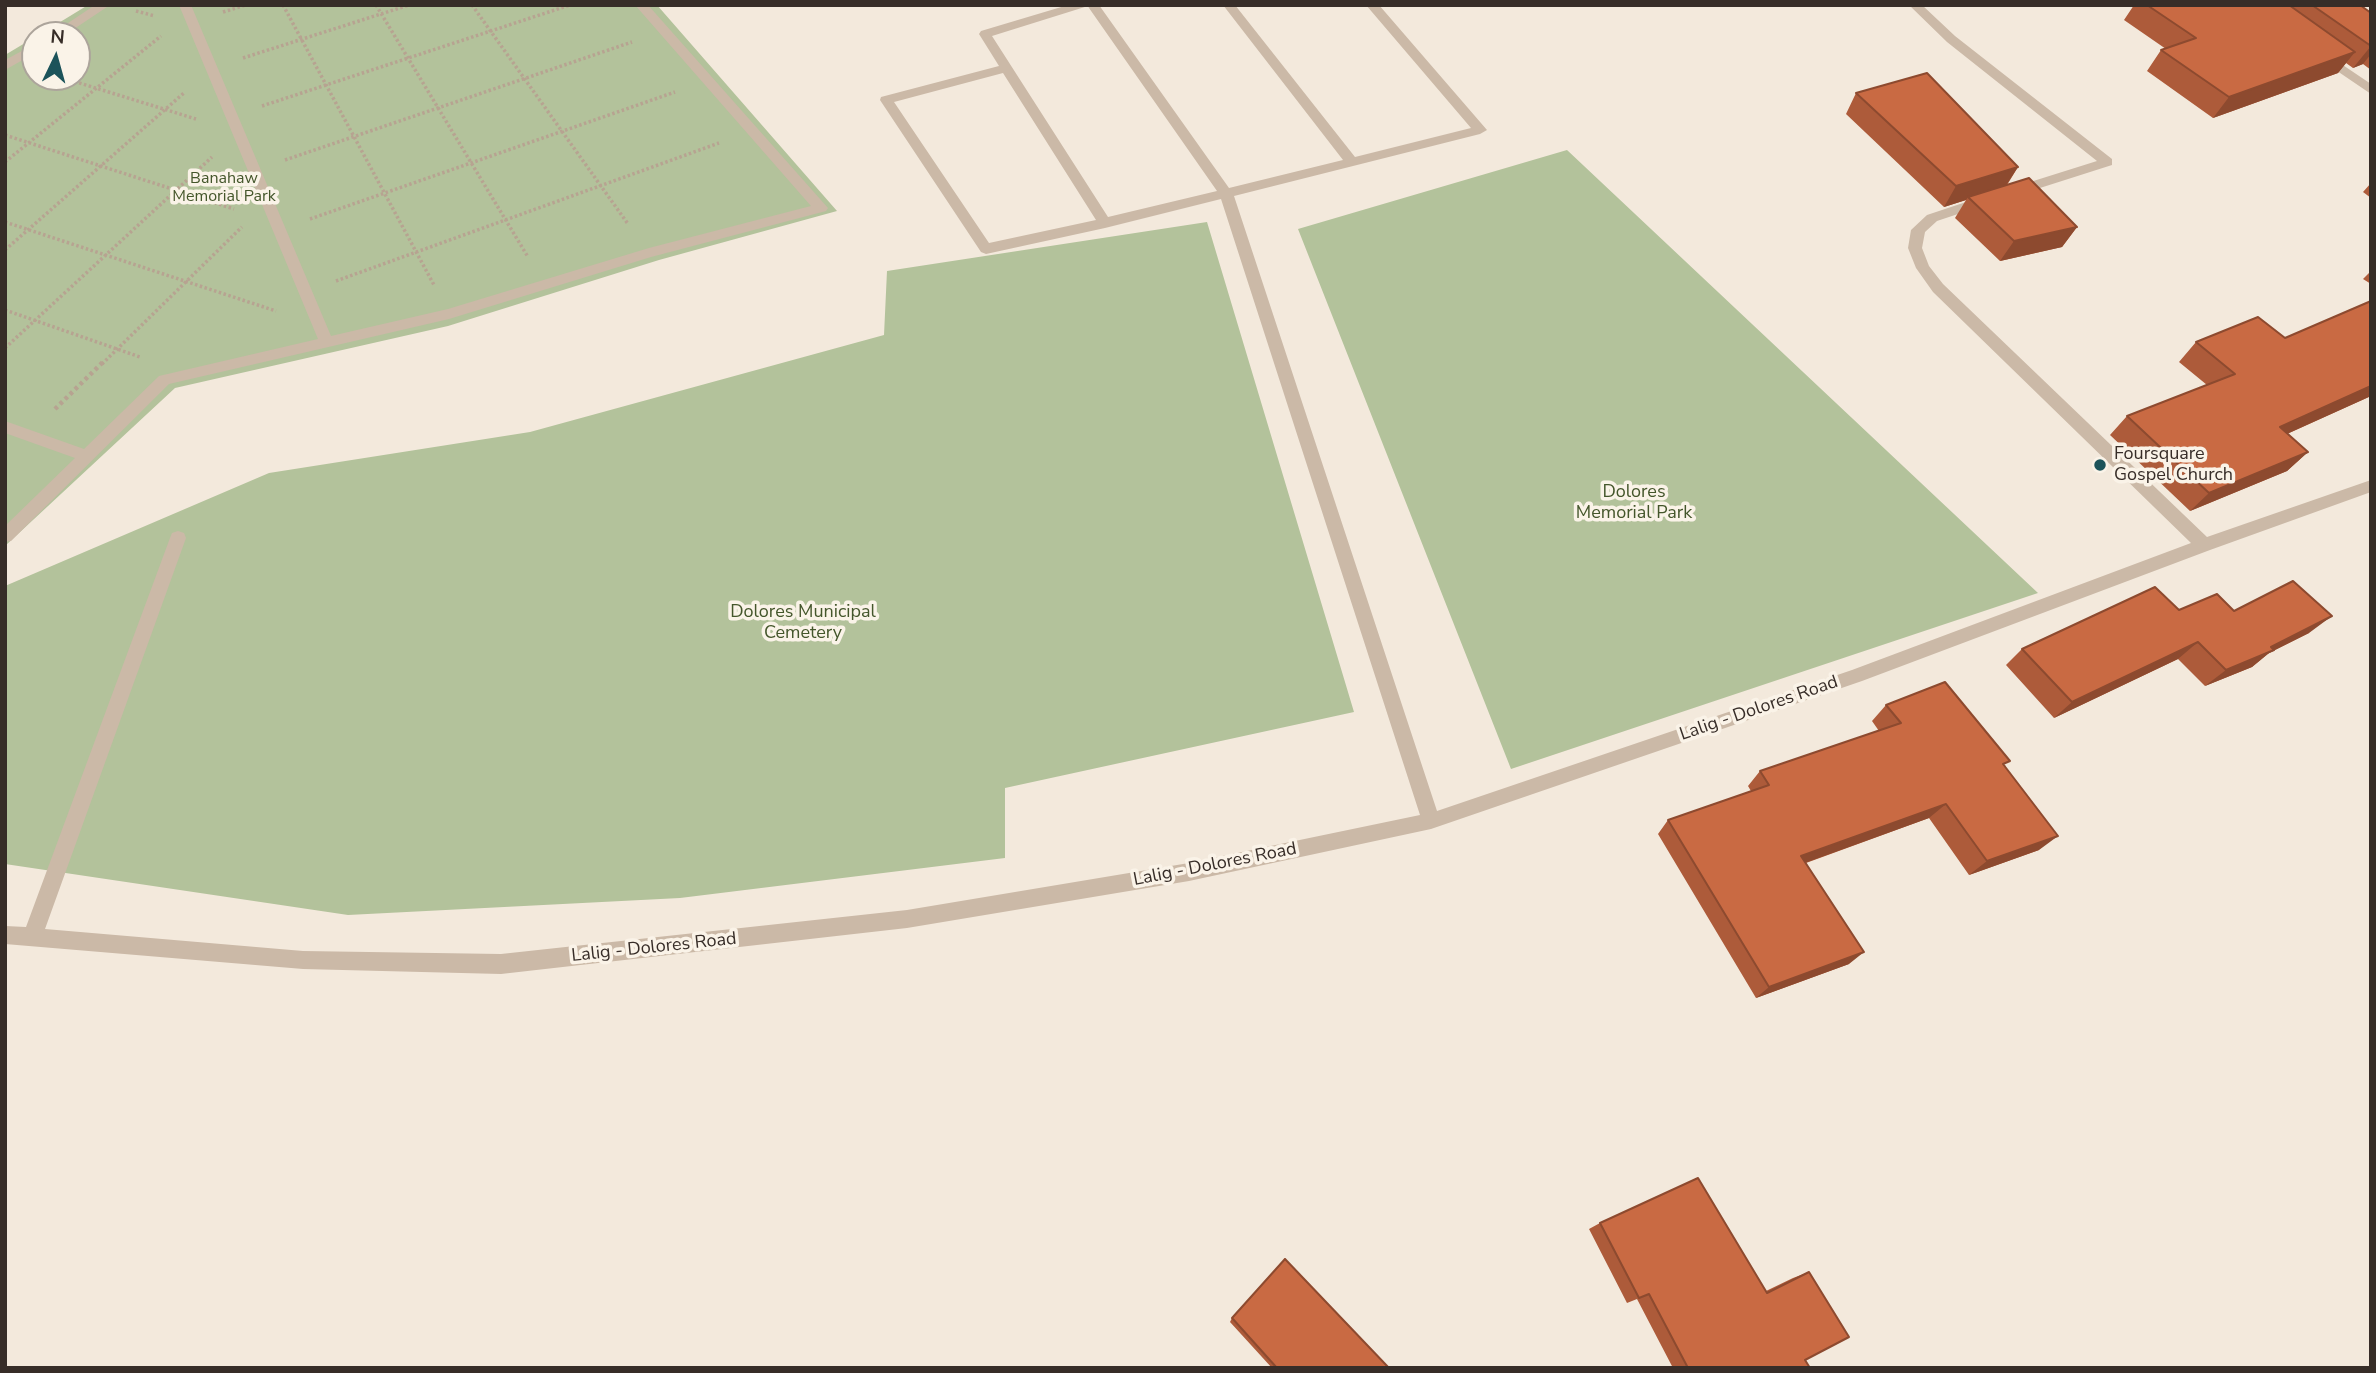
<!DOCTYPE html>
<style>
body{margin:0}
#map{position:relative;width:2376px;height:1373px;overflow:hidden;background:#f3e9dc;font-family:"Nunito Sans",sans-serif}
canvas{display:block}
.frame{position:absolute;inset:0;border:7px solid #372d28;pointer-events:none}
.north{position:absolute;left:21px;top:21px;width:70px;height:70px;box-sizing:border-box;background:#faf3e8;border:2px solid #aca49b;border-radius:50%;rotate:5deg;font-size:19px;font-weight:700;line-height:28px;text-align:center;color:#372d28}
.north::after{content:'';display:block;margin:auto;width:24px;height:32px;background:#1c535a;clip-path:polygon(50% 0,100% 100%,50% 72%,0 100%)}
</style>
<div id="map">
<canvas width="2376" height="1373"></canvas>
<div class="frame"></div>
<div class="north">N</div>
</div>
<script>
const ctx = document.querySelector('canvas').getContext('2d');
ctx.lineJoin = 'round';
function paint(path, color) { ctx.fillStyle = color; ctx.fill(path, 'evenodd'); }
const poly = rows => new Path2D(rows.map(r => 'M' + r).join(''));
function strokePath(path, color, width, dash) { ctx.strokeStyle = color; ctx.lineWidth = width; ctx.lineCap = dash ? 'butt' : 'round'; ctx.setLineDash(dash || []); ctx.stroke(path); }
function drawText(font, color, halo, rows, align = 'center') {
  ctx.font = font + ' "Nunito Sans",sans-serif'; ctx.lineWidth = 7; ctx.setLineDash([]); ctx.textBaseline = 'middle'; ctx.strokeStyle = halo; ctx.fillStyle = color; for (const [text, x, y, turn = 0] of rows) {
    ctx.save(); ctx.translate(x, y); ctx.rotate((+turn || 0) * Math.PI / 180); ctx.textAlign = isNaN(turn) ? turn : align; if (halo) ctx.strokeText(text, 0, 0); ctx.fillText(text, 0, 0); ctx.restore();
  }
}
const green = poly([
 [88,5,657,5,837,211,659,260,448,326,175,388,5,546,5,55,35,37,35,77,77,77,77,35,39,35],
 [1567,150,2038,593,1511,769,1298,229],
 [1207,222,1354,712,1005,788,1005,858,680,898,348,915,5,864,5,586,269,473,530,432,884,335,887,271]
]);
const pathFar1 = poly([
 [283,5,434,285],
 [376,5,528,257],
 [472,5,628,224],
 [136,11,155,16],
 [223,12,246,5],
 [243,58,409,5],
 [60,77,196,119],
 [262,106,570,5],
 [5,135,234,209],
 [285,160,632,42],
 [5,162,161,36],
 [310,219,675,92],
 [5,222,276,311],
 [5,250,185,92],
 [336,281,719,143],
 [5,310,140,357],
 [5,348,212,157],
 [102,364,242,227]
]);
const path = poly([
 [55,409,103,362]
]);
const minor = poly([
 [95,5,110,5,65,35,50,35,95,5],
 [179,5,191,5,331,336,448,309,649,248,811,206,635,5,648,5,828,208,826,211,651,257,449,319,169,384,11,541,5,542,5,526,75,458,5,433,5,421,84,449,159,376,318,339,179,5],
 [1068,5,1099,5,1229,188,1343,160,1223,5,1235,5,1355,157,1471,128,1366,5,1379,5,1487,130,1480,134,1234,196,1437,811,1852,670,2191,543,1933,292,1916,268,1908,248,1911,230,1927,215,1978,198,1988,198,1988,204,1937,221,1925,232,1922,248,1929,266,1943,284,2207,537,2371,480,2371,492,2210,550,1862,681,1431,829,1189,881,907,928,501,974,303,969,5,944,5,926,26,927,170,538,172,533,178,531,184,533,186,538,45,929,303,951,501,954,907,910,1189,863,1420,815,1221,199,1105,228,986,254,981,252,880,100,881,97,999,66,979,34,981,31,1068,5],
 [1088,6,1089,8,1217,191,1108,217,992,36,1088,6],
 [1003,73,1096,220,989,243,894,102,1003,73],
 [1909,5,1922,5,1955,36,2112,159,2112,165,2018,195,2008,195,2008,189,2097,161,1947,42,1909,5],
 [35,44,35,53,5,70,5,60,35,44],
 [2322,51,2371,84,2371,94,2318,58,2318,52,2322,51]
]);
const wall = poly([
 [2134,5,2360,5,2371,13,2371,70,2363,64,2353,68,2346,63,2338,73,2213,118,2147,71,2161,50,2166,49,2124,20],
 [1856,93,2018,167,2007,185,2077,227,2062,247,2000,261,1955,218,1966,200,1944,207,1846,114],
 [2371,183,2371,198,2363,192],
 [2371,271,2371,284,2363,279],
 [2285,338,2371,396,2287,434,2308,452,2287,471,2190,511,2110,435,2127,416,2207,385,2179,362,2196,342],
 [2179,610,2234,611,2309,633,2269,653,2252,667,2205,686,2178,659,2054,718,2006,665,2022,649],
 [1886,705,2005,765,2039,850,1969,875,1929,818,1806,863,1849,964,1756,998,1658,834,1668,820,1751,791,1748,786,1760,771,1879,731,1872,721],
 [1600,1223,1766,1291,1793,1278,1809,1272,1805,1360,1810,1368,1673,1368,1637,1299,1627,1303,1589,1229],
 [1232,1318,1389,1368,1272,1368,1230,1322]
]);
const shadedWall = poly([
 [2371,46,2371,54,2363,64,2353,68],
 [2355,52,2338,73,2213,118,2229,97],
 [2018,167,2005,187,1968,197,1966,200,1944,207,1956,186],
 [2077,227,2062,247,2000,261,2014,241],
 [2371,386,2371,396,2260,446,2280,427],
 [2308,452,2287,471,2190,511,2209,493],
 [2332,616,2309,633,2269,653,2252,667,2205,686,2226,670],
 [2198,642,2178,659,2054,718,2072,702],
 [1946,804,1929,818,1788,869,1801,856],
 [2058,836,2039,850,1969,875,1987,861],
 [1864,952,1849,964,1756,998,1769,987]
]);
const building = poly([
 [2147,5,2289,5,2355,52,2229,97,2161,50,2196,38,2147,5],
 [2312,5,2360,5,2371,13,2371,46,2312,5],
 [1927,73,2018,167,1956,186,1856,93,1927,73],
 [2029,178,2077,227,2014,241,1968,197,2029,178],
 [2371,301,2371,386,2280,427,2308,452,2209,493,2127,416,2235,374,2196,342,2258,317,2285,338,2371,301],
 [2293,581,2332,616,2271,647,2274,650,2226,670,2198,642,2072,702,2022,649,2155,587,2179,610,2217,594,2234,611,2293,581],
 [1945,682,2010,761,2003,764,2058,836,1987,861,1946,804,1801,856,1864,952,1769,987,1668,820,1769,785,1760,771,1901,723,1886,705,1945,682],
 [1698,1178,1767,1293,1809,1272,1849,1337,1805,1360,1810,1368,1688,1368,1649,1294,1639,1298,1600,1223,1698,1178],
 [1285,1259,1389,1368,1277,1368,1232,1318,1285,1259]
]);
const markers = [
 [2100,465,7,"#1c535a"]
];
const farParknames = [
 ["Banahaw",224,179],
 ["Memorial Park",224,197]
];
const poiNames = [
 ["Foursquare",2114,455],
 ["Gospel Church",2114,476]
];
const parkNames = [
 ["Dolores",1634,493],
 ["Memorial Park",1634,514],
 ["Dolores Municipal",803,613],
 ["Cemetery",803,634]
];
const streetNames = [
 ["Lalig - Dolores Road",1759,709,-19],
 ["Lalig - Dolores Road",1215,865,-11],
 ["Lalig - Dolores Road",654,948,-6]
];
paint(green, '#b3c29b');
strokePath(pathFar1, '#b7a391', 3.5, [2.5, 2.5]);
strokePath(path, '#b7a391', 4.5, [3.5, 3.5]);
paint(minor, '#cbb9a7');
paint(wall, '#ad5b3a');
paint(shadedWall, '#8d4a2f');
paint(building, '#c96a43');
strokePath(building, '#8d4a2f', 2);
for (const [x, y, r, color] of markers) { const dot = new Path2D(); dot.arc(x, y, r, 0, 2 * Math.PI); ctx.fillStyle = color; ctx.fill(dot); strokePath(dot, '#faf3e8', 2.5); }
drawText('16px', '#44562b', '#faf3e8', farParknames);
drawText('18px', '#372d28', '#faf3e8', poiNames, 'left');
drawText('18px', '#44562b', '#faf3e8', parkNames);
drawText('18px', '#372d28', '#faf3e8', streetNames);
</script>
